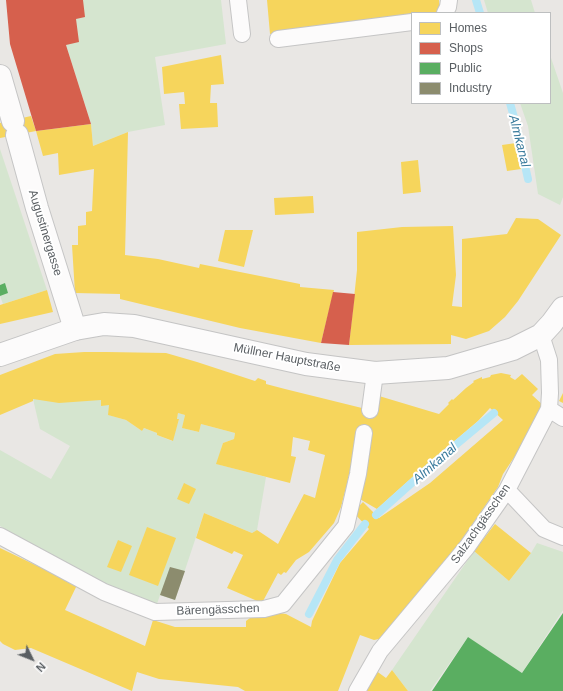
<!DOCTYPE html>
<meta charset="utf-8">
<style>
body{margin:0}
#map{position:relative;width:563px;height:691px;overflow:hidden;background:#e9e7e4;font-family:Arial,sans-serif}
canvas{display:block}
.legend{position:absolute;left:411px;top:12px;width:140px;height:92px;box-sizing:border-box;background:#fff;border:1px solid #bdbfc0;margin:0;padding:5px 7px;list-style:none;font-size:12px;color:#595e62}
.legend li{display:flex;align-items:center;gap:8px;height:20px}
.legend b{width:20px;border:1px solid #bdbfc0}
.north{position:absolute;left:12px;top:639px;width:40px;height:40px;-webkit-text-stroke:3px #fff;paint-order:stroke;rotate:133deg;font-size:11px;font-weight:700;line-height:16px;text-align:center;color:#595e62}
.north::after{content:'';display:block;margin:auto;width:14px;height:18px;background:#595e62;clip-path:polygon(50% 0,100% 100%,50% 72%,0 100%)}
</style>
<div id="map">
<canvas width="563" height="691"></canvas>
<ul class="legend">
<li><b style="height:11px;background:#f6d55c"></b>Homes</li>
<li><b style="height:11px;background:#d6604d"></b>Shops</li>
<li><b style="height:11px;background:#5aae61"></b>Public</li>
<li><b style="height:11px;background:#8c8c6e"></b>Industry</li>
</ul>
<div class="north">N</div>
</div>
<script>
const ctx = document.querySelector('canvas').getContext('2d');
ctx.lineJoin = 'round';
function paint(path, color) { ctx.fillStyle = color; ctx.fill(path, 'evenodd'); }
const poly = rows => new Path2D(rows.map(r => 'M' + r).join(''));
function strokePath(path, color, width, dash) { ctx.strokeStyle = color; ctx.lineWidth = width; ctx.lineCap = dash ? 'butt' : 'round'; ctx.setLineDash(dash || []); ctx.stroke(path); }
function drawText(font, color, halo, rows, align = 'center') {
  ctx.font = font + ' Arial,sans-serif'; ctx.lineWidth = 4; ctx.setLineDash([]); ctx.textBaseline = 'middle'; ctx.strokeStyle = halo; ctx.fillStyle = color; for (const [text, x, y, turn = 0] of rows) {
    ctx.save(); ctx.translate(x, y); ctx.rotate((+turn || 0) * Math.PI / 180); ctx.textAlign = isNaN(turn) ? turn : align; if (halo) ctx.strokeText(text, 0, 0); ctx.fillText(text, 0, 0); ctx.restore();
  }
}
const green = poly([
 [83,0,221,0,226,44,155,57,165,125,128,132,93,146,91,124,66,45],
 [484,0,531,0,535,13,488,13],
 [550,55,563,93,563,197,560,205,538,194,528,126,520,103,550,103],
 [0,149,47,290,3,304,0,296,5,284,0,285],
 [33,399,101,400,101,405,109,405,109,415,126,420,142,431,144,428,157,433,157,435,172,441,179,419,177,419,178,413,185,415,183,428,199,432,201,424,235,433,234,439,223,443,217,464,266,477,257,530,252,533,204,513,175,600,160,595,157,604,107,587,0,526,0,450,51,479,70,446,40,429],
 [537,543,563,552,563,610,522,673,468,637,430,691,408,691,392,670,474,551,509,581,531,553]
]);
const homes = poly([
 [267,0,439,0,440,13,412,13,412,19,270,34],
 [221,55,224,84,211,85,210,103,217,103,218,127,181,129,179,104,185,104,184,92,164,94,162,67],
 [31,116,36,131,91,124,93,146,128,132,125,255,158,259,199,268,200,264,300,284,300,287,334,290,321,343,240,328,120,299,120,294,75,293,72,245,78,245,78,226,86,225,86,212,92,211,94,169,59,175,58,153,43,156,36,131,0,138,0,123],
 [516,143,521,169,507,171,502,145],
 [418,160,421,192,403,194,401,162],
 [313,196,314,213,275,215,274,198],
 [516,218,538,219,561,235,518,301,505,317,489,331,466,339,451,335,451,344,349,345,357,270,357,232,402,227,453,226,456,275,452,306,462,307,462,239,507,234],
 [225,230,253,230,244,267,218,261],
 [47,290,53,312,0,324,0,305],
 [84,352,107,352,166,353,197,362,255,381,258,378,266,381,266,384,285,389,370,410,379,396,439,414,449,404,448,403,452,399,453,400,466,388,474,382,473,381,482,377,482,379,490,377,491,375,501,373,511,375,510,377,515,380,522,374,538,389,532,395,544,406,525,441,503,474,498,487,464,537,384,638,374,640,360,635,338,691,245,691,238,687,159,679,137,672,132,691,31,648,15,650,3,644,0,641,0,548,77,585,65,610,145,646,153,620,175,627,246,627,246,621,250,618,272,612,286,614,311,627,312,621,340,563,369,529,353,512,363,502,379,518,430,483,503,420,490,408,478,421,416,474,377,509,358,498,358,432,347,484,341,507,334,523,309,552,296,560,286,573,284,572,281,575,278,573,262,603,227,588,243,555,234,551,232,554,196,538,204,513,252,533,257,530,278,544,304,494,315,498,325,455,308,450,310,441,293,437,291,456,296,457,290,483,216,464,223,443,234,439,235,433,201,424,199,432,182,428,185,415,178,413,177,419,179,419,173,441,157,435,157,433,144,428,142,431,126,420,108,415,109,405,101,406,101,400,59,403,33,399,33,401,0,415,0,375,55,354],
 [563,393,563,403,559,401],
 [184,483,196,489,189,504,177,499],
 [495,524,531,553,509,581,474,551],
 [147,527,176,538,158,586,129,575],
 [118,540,132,546,121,572,107,567],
 [375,670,386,678,392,670,408,691,365,691]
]);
const shops = poly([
 [6,0,83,0,85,17,76,19,79,42,66,45,91,124,36,131,10,44],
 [333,292,355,294,349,345,321,343]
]);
const public = poly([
 [5,283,8,293,0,296,0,285],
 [563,613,563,691,432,691,468,637,522,673]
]);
const industry = poly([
 [170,567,185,571,175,600,160,595]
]);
const stream = poly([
 [476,0,480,13],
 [510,103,515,121,528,179],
 [376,515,434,463,494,413],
 [309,614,337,560,365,524]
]);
const lane = poly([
 [238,0,242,34],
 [445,13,448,7,449,0],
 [278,39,412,22],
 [549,409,563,418],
 [370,410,375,373],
 [507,490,544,529,563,537],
 [0,536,104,592,155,612,264,609,283,604,346,526,358,474,364,433],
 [357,691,380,651,467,547,507,490,549,409,550,393,549,360,541,335]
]);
const street = poly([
 [0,76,13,121],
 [17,135,37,208,75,329]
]);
const secondary = poly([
 [0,355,75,329,104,324,134,326,306,364,375,373,448,368,513,349,541,335,552,323,563,308]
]);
const streetNames = [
 ["Augustinergasse",45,233,73],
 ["Müllner Hauptstraße",287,358,11],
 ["Salzachgässchen",481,524,-55],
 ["Bärengässchen",218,610,-2]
];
const waterNames = [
 ["Almkanal",519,141,76],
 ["Almkanal",435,464,-41]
];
paint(green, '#d5e5cf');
paint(homes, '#f6d55c');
paint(shops, '#d6604d');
paint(public, '#5aae61');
paint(industry, '#8c8c6e');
strokePath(stream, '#b6e6f6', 8);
strokePath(lane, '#c5c5c5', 18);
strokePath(street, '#c5c5c5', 24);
strokePath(secondary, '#c4c4c4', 24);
strokePath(lane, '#fcfbfb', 16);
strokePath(street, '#fcfbfb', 22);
strokePath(secondary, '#fcfbfb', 22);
drawText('12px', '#595e62', '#fff', streetNames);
drawText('italic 13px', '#3a7b9c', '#fff', waterNames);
</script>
